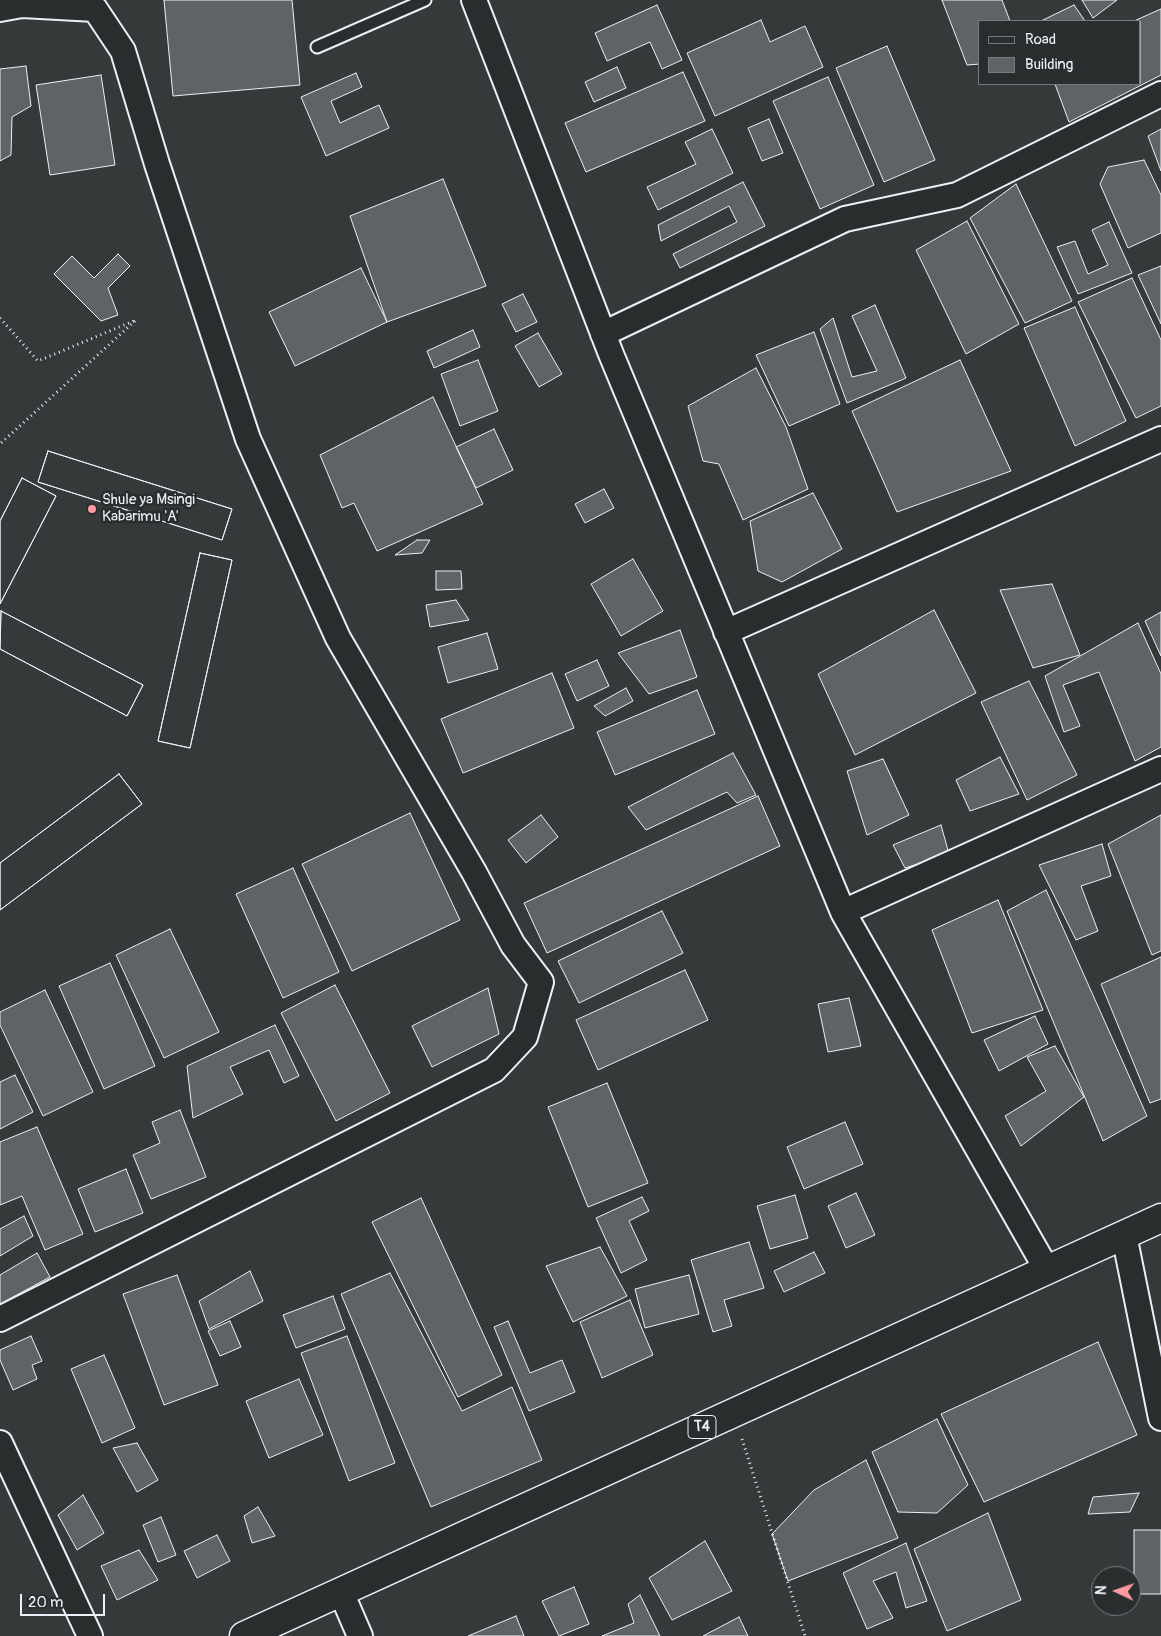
<!DOCTYPE html>
<style>
body{margin:0}
#map{position:relative;width:1161px;height:1636px;overflow:hidden;background:#35393a;font-family:Pangolin,sans-serif}
canvas{display:block}
.legend{position:absolute;left:978px;top:20px;width:162px;height:65px;box-sizing:border-box;background:#2a2d2e;border:1px solid #767b7f;margin:0;padding:6px 9px;list-style:none;font-size:15px;color:#e8f1f8}
.legend li{display:flex;align-items:center;gap:10px;height:25px}
.legend b{width:25px;border:1px solid #767b7f}
.north{position:absolute;left:1091px;top:1566px;width:50px;height:50px;box-sizing:border-box;background:#2a2d2e;border:1px solid #767b7f;border-radius:50%;rotate:273deg;font-size:14px;font-weight:700;line-height:20px;text-align:center;color:#e8f1f8}
.north::after{content:'';display:block;margin:auto;width:18px;height:22px;background:#ff9aa2;clip-path:polygon(50% 0,100% 100%,50% 72%,0 100%)}
.scale{position:absolute;left:20px;top:1594px;width:85px;height:22px;box-sizing:border-box;border:2px solid #e8f1f8;border-top:0;padding-left:6px;font-size:15px;line-height:18px;white-space:nowrap;color:#e8f1f8;-webkit-text-stroke:4px #2a2d2e;paint-order:stroke}
</style>
<div id="map">
<canvas width="1161" height="1636"></canvas>
<ul class="legend">
<li><b style="height:6px;background:#2a2d2e"></b>Road</li>
<li><b style="height:14px;background:#5f6365"></b>Building</li>
</ul>
<div class="north">N</div>
<div class="scale">20 m</div>
</div>
<script>
const ctx = document.querySelector('canvas').getContext('2d');
ctx.lineJoin = 'round';
function paint(path, color) { ctx.fillStyle = color; ctx.fill(path, 'evenodd'); }
const poly = rows => new Path2D(rows.map(r => 'M' + r).join(''));
function strokePath(path, color, width, dash) { ctx.strokeStyle = color; ctx.lineWidth = width; ctx.lineCap = dash ? 'butt' : 'round'; ctx.setLineDash(dash || []); ctx.stroke(path); }
function drawText(font, color, halo, rows, align = 'center') {
  ctx.font = font + ' Pangolin,sans-serif'; ctx.lineWidth = 5; ctx.setLineDash([]); ctx.textBaseline = 'middle'; ctx.strokeStyle = halo; ctx.fillStyle = color; for (const [text, x, y, turn = 0] of rows) {
    ctx.save(); ctx.translate(x, y); ctx.rotate((+turn || 0) * Math.PI / 180); ctx.textAlign = isNaN(turn) ? turn : align; if (halo) ctx.strokeText(text, 0, 0); ctx.fillText(text, 0, 0); ctx.restore();
  }
}
const building = poly([
 [164,0,292,0,300,85,173,96,164,0],
 [942,0,1002,0,1010,21,980,21,980,64,967,65,942,0],
 [1082,0,1117,0,1093,18,1082,0],
 [657,5,682,60,662,69,650,42,607,61,595,33,657,5],
 [1074,5,1085,21,1041,21,1074,5],
 [1161,9,1161,75,1069,122,1055,84,1140,84,1140,21,1134,21,1161,9],
 [761,20,770,42,805,26,823,67,715,116,687,53,761,20],
 [887,46,935,160,884,182,836,68,887,46],
 [26,66,31,106,12,117,11,155,0,161,0,69,26,66],
 [617,67,626,88,594,102,585,82,617,67],
 [683,72,705,121,586,172,565,123,683,72],
 [356,73,362,87,331,101,340,123,379,105,389,128,326,156,301,97,356,73],
 [101,75,115,165,50,175,36,85,101,75],
 [828,77,874,185,820,209,773,101,828,77],
 [769,119,783,153,762,161,748,128,769,119],
 [712,129,733,173,658,210,647,187,696,164,685,142,712,129],
 [1161,129,1161,171,1148,136,1161,129],
 [1144,160,1161,195,1161,233,1128,248,1100,184,1108,167,1144,160],
 [443,179,486,286,387,322,350,216,443,179],
 [743,182,765,226,680,268,673,254,737,222,729,206,661,241,658,225,743,182],
 [1016,184,1072,301,1025,323,970,218,1016,184],
 [967,221,1019,324,966,354,916,250,967,221],
 [1109,222,1132,273,1078,294,1057,247,1075,241,1088,274,1108,265,1092,230,1109,222],
 [118,254,130,266,108,288,118,315,101,321,54,274,72,256,94,278,118,254],
 [1161,266,1161,324,1138,275,1161,266],
 [361,268,387,322,295,366,269,312,361,268],
 [1132,278,1161,340,1161,406,1136,418,1078,302,1132,278],
 [523,294,537,322,516,332,502,304,523,294],
 [875,305,906,378,847,403,820,329,833,318,852,377,877,371,852,316,875,305],
 [1075,307,1126,421,1075,446,1024,328,1075,307],
 [473,330,480,347,434,368,427,351,473,330],
 [814,332,840,404,789,426,756,355,814,332],
 [538,333,562,374,539,387,515,346,538,333],
 [478,360,498,411,460,426,441,374,478,360],
 [960,360,1011,471,897,512,852,411,960,360],
 [756,368,786,427,808,489,743,520,719,464,703,461,688,406,756,368],
 [433,397,483,504,377,551,354,503,342,508,320,455,433,397],
 [494,429,513,470,476,488,456,447,494,429],
 [48,451,232,509,222,540,38,482,48,451],
 [48,451,232,509,222,540,38,482,48,451],
 [22,478,56,496,0,604,0,521,22,478],
 [22,478,56,496,0,604,0,521,22,478],
 [604,489,614,508,585,523,575,504,604,489],
 [813,493,842,549,782,582,758,571,750,521,813,493],
 [417,540,430,540,422,553,395,555,417,540],
 [200,553,232,560,190,748,158,741,200,553],
 [200,553,232,560,190,748,158,741,200,553],
 [633,559,663,611,621,636,591,584,633,559],
 [436,571,461,571,462,589,436,590,436,571],
 [1052,584,1080,655,1033,668,1000,590,1052,584],
 [456,600,469,620,430,627,426,605,456,600],
 [934,610,976,693,855,755,818,674,934,610],
 [1,611,143,685,127,716,0,649,1,611],
 [1,611,143,685,127,716,0,649,1,611],
 [1161,612,1161,656,1145,621,1161,612],
 [1138,623,1161,674,1161,747,1135,761,1099,672,1063,685,1080,726,1064,732,1045,676,1138,623],
 [680,630,697,677,649,694,618,653,680,630],
 [487,633,498,669,448,683,438,647,487,633],
 [597,660,609,686,577,701,565,674,597,660],
 [552,673,574,728,463,773,441,719,552,673],
 [1029,681,1077,775,1027,800,981,702,1029,681],
 [626,688,633,701,605,716,594,706,626,688],
 [697,690,715,734,615,775,597,732,697,690],
 [733,753,756,795,737,803,727,792,646,830,628,807,733,753],
 [1000,757,1019,794,970,811,956,780,1000,757],
 [883,759,909,815,867,835,847,771,883,759],
 [119,774,142,804,0,910,0,863,119,774],
 [119,774,142,804,0,910,0,863,119,774],
 [758,796,780,846,547,953,524,903,758,796],
 [410,813,460,920,352,971,302,864,410,813],
 [541,815,558,837,526,863,508,840,541,815],
 [1161,815,1161,951,1152,955,1108,844,1161,815],
 [941,825,949,854,905,868,893,845,941,825],
 [1102,844,1111,876,1081,886,1098,931,1076,940,1039,865,1102,844],
 [293,868,339,972,283,998,236,894,293,868],
 [1046,890,1147,1116,1103,1141,1007,911,1046,890],
 [998,900,1043,1010,972,1033,932,930,998,900],
 [662,911,683,953,579,1003,558,961,662,911],
 [170,929,219,1032,164,1058,116,955,170,929],
 [1161,957,1161,1099,1150,1103,1101,984,1161,957],
 [110,963,155,1066,104,1089,59,986,110,963],
 [685,970,708,1020,598,1070,576,1020,685,970],
 [335,985,390,1093,336,1121,281,1013,335,985],
 [488,988,499,1034,432,1067,412,1026,488,988],
 [45,990,93,1092,43,1116,0,1025,0,1012,45,990],
 [849,998,861,1046,828,1052,818,1004,849,998],
 [1035,1016,1048,1044,999,1071,984,1040,1035,1016],
 [275,1025,299,1076,284,1083,269,1050,230,1067,243,1094,193,1118,187,1066,275,1025],
 [1055,1046,1084,1097,1021,1146,1005,1116,1046,1091,1027,1057,1055,1046],
 [15,1075,33,1112,0,1129,0,1082,15,1075],
 [607,1083,648,1183,588,1207,548,1107,607,1083],
 [180,1110,206,1177,151,1199,133,1155,160,1143,152,1122,180,1110],
 [845,1122,863,1164,804,1189,787,1147,845,1122],
 [37,1127,83,1234,45,1250,22,1196,0,1205,0,1142,37,1127],
 [126,1169,143,1213,95,1232,78,1189,126,1169],
 [856,1193,875,1235,846,1248,828,1206,856,1193],
 [795,1195,808,1238,770,1249,757,1206,795,1195],
 [642,1197,649,1211,629,1221,647,1260,621,1273,596,1218,642,1197],
 [421,1198,502,1375,458,1397,372,1222,421,1198],
 [24,1216,33,1236,0,1256,0,1229,24,1216],
 [749,1242,764,1288,724,1300,732,1326,713,1332,691,1260,749,1242],
 [600,1247,627,1296,573,1322,546,1266,600,1247],
 [814,1252,825,1273,784,1292,774,1271,814,1252],
 [37,1253,50,1277,0,1304,0,1275,37,1253],
 [250,1271,263,1301,209,1329,199,1301,250,1271],
 [390,1273,462,1411,512,1387,542,1460,431,1507,341,1294,390,1273],
 [177,1275,218,1385,164,1405,123,1294,177,1275],
 [689,1275,699,1314,645,1328,635,1289,689,1275],
 [333,1296,345,1329,296,1348,283,1315,333,1296],
 [630,1300,653,1355,602,1378,580,1322,630,1300],
 [230,1321,241,1347,220,1356,208,1331,230,1321],
 [508,1321,530,1373,562,1360,575,1392,529,1411,494,1327,508,1321],
 [31,1336,42,1361,32,1365,37,1379,13,1390,0,1360,0,1350,31,1336],
 [347,1336,395,1463,349,1481,301,1353,347,1336],
 [1098,1342,1137,1435,984,1502,941,1414,1098,1342],
 [104,1355,135,1428,102,1443,71,1369,104,1355],
 [299,1379,323,1435,269,1458,246,1401,299,1379],
 [937,1419,968,1485,937,1513,898,1512,872,1452,937,1419],
 [137,1443,158,1480,137,1492,113,1448,137,1443],
 [866,1460,898,1538,788,1581,772,1534,814,1490,866,1460],
 [1139,1493,1130,1512,1088,1514,1093,1497,1139,1493],
 [83,1495,104,1533,77,1550,58,1515,83,1495],
 [258,1507,275,1536,252,1543,244,1516,258,1507],
 [988,1513,1021,1600,947,1631,914,1549,988,1513],
 [161,1517,176,1555,158,1562,143,1525,161,1517],
 [1134,1530,1161,1530,1161,1594,1134,1594,1134,1530],
 [217,1535,230,1561,197,1578,184,1551,217,1535],
 [705,1541,732,1591,672,1620,649,1578,705,1541],
 [906,1543,927,1601,906,1608,896,1572,873,1581,893,1618,867,1629,843,1573,906,1543],
 [139,1550,158,1580,117,1600,101,1566,139,1550],
 [574,1587,589,1624,559,1636,542,1601,574,1587],
 [640,1595,660,1636,602,1636,634,1623,628,1604,640,1595],
 [516,1616,524,1636,468,1636,516,1616],
 [739,1617,748,1636,703,1636,739,1617]
]);
const path = poly([
 [0,318,38,361,136,320,0,444],
 [742,1439,805,1636]
]);
const lane = poly([
 [317,47,425,0]
]);
const street = poly([
 [474,0,611,354,843,912,1047,1270],
 [0,9,22,5,95,9,123,51,157,164,248,439,338,638,474,872,513,945,541,982,525,1037,494,1070,0,1319],
 [603,334,845,219,957,195,1161,94],
 [726,632,1161,439],
 [843,912,1161,769],
 [1124,1235,1161,1418],
 [0,1443,90,1636],
 [341,1592,360,1636]
]);
const highway = poly([
 [244,1636,1161,1218]
]);
const markers = [
 [92,509,5,"#ff9aa2"]
];
const shields = [
 [702,1427,28]
];
const shieldNames = [
 ["T4",702,1427]
];
const poiNames = [
 ["Shule ya Msingi",102,500],
 ["Kabarimu 'A'",102,517]
];
paint(building, '#5f6365');
strokePath(building, '#e8f1f8', 1);
strokePath(lane, '#e8f1f8', 15);
strokePath(street, '#e8f1f8', 28);
strokePath(highway, '#e8f1f8', 31);
strokePath(path, '#e8f1f8', 3, [1, 4]);
strokePath(lane, '#2a2d2e', 11);
strokePath(street, '#2a2d2e', 24);
strokePath(highway, '#2a2d2e', 28);
for (const [x, y, r, color] of markers) { const dot = new Path2D(); dot.arc(x, y, r, 0, 2 * Math.PI); ctx.fillStyle = color; ctx.fill(dot); strokePath(dot, '#2a2d2e', 2); }
for (const [x, y, w] of shields) { const box = new Path2D(); box.roundRect(x - w / 2, y - 11.5, w, 23, 4); ctx.fillStyle = '#2a2d2e'; ctx.fill(box); strokePath(box, '#e8f1f8', 1); }
drawText('bold 14px', '#e8f1f8', null, shieldNames);
drawText('15px', '#e8f1f8', '#2a2d2e', poiNames, 'left');
</script>
